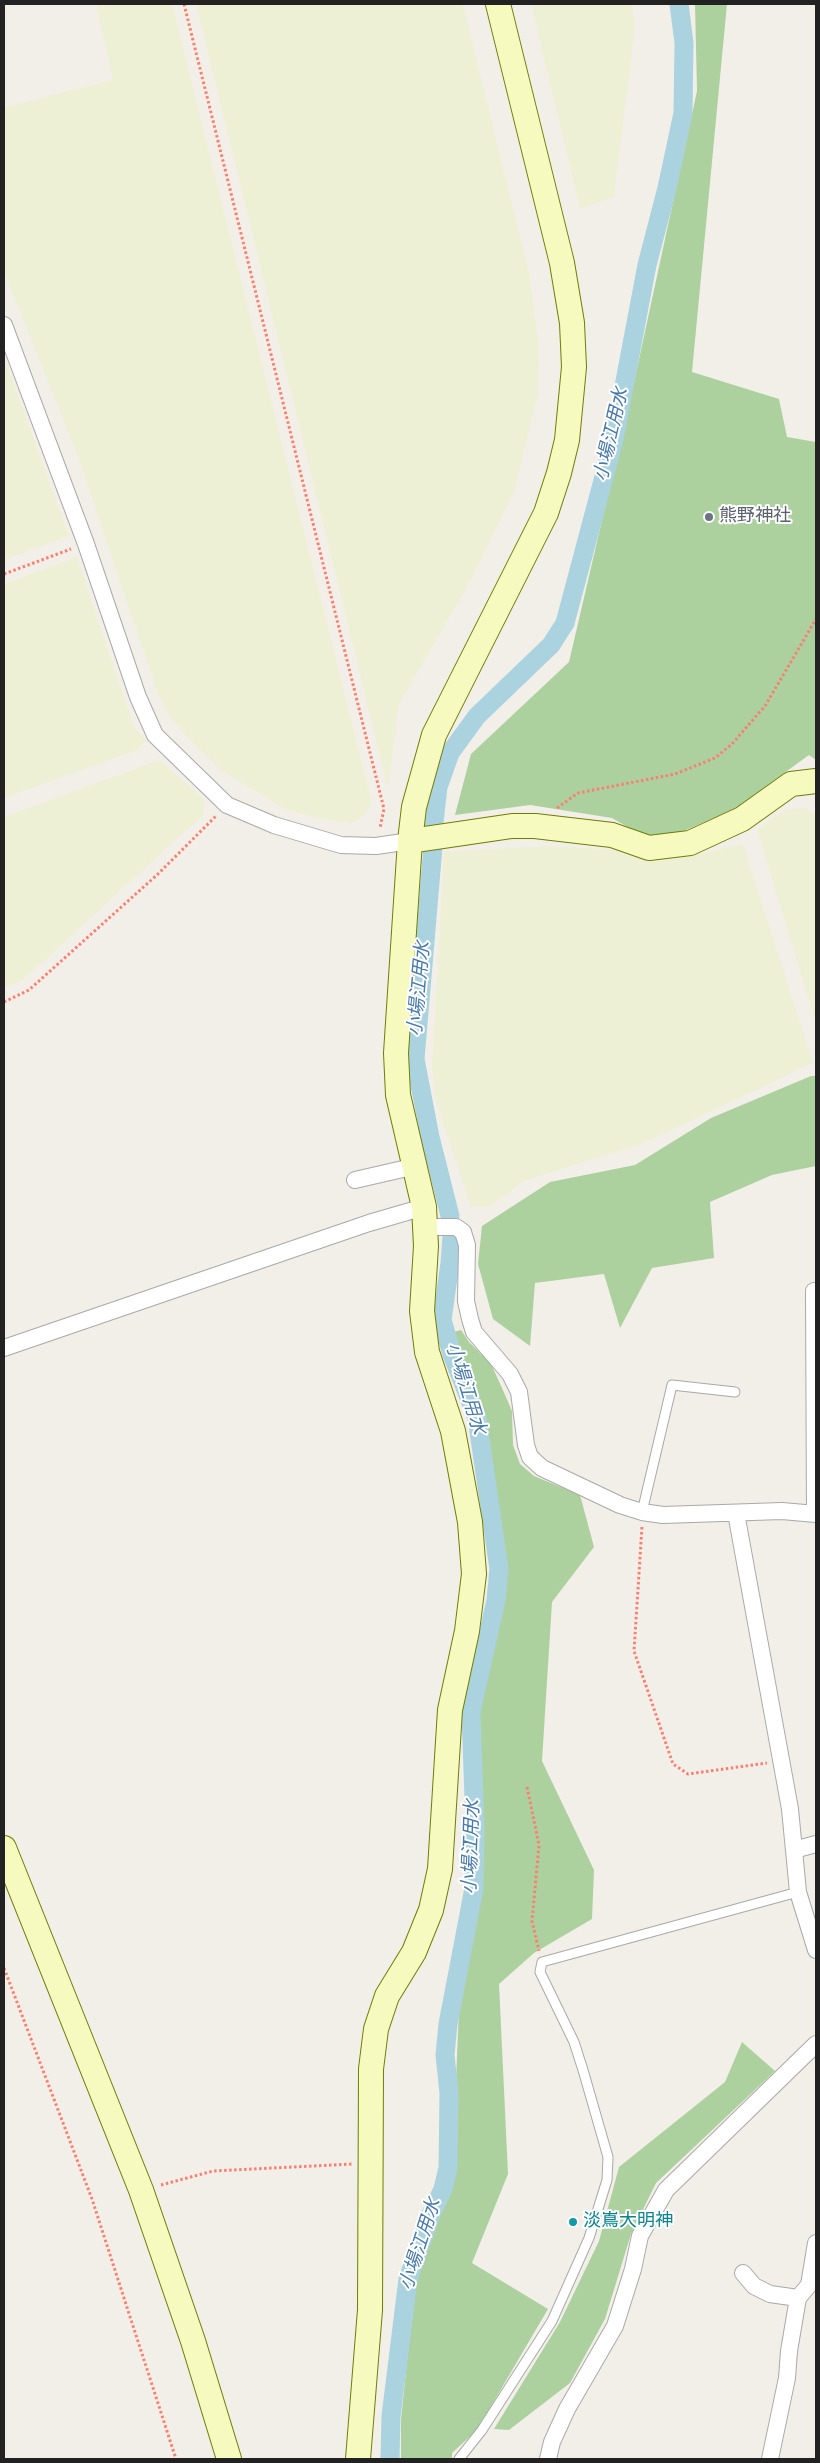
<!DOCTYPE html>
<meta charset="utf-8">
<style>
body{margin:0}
#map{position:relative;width:820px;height:2463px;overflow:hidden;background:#f2efe9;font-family:Overpass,sans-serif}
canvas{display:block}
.frame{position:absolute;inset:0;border:5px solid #222;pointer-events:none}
</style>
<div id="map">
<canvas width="820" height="2463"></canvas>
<div class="frame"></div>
</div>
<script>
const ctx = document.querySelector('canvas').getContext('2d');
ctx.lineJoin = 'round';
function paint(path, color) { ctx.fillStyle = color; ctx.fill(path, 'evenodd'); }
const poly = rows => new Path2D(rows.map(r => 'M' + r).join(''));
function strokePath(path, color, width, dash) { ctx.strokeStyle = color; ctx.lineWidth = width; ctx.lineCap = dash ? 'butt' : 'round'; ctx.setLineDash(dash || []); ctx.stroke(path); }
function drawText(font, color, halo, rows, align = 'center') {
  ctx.font = font + ' Overpass,"Noto Sans JP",sans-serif'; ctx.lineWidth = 4; ctx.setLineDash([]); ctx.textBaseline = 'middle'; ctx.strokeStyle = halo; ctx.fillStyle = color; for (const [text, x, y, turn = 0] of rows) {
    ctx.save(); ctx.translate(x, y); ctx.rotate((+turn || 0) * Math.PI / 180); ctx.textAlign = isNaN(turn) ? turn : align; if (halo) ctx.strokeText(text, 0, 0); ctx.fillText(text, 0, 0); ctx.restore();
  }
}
const farmland = poly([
 [96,4,172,4,372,803,365,814,354,823,321,819,284,809,221,770,187,737,170,717,158,694,77,454,4,272,4,107,113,80],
 [196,4,463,4,529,273,539,347,538,394,514,492,470,582,399,704,388,789],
 [531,4,632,4,635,28,614,197,580,209],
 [4,357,69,536,4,560],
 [77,557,134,727,146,740,138,750,4,798,4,584],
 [159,760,204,799,203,815,24,979,4,988,4,817],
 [806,808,816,816,816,1024,757,829,786,809],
 [743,844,813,1063,642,1144,526,1180,489,1207,471,1207,436,1101,432,1067,444,852,546,846,619,850,679,858]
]);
const forest = poly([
 [695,4,727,4,692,372,779,399,787,437,816,442,816,760,809,755,733,810,655,843,612,818,530,805,455,815,471,754,569,662,633,387,697,91],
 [811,1076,816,1076,816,1166,772,1175,710,1202,714,1258,652,1268,620,1328,604,1274,535,1283,530,1346,493,1319,478,1264,482,1226,550,1182,635,1165,711,1118],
 [461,1330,469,1342,491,1364,502,1388,512,1411,513,1445,520,1464,534,1476,580,1495,594,1547,552,1602,542,1761,594,1870,592,1919,534,1953,499,1984,508,2174,472,2263,548,2309,477,2430,452,2453,452,2459,401,2459,401,2419,415,2285,452,2174,460,1986,476,1887,479,1828,476,1713,503,1601,503,1567,480,1406,460,1365,449,1333],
 [742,2042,775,2071,656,2183,631,2234,605,2319,570,2383,509,2430,494,2429,560,2322,599,2241,619,2167,725,2082]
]);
const canal = poly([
 [434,822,438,787,450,753,477,716,551,645,565,623,614,439,647,265,667,188,683,113,684,43,679,4],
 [433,847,415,1059,430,1137,450,1216],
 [390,2459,391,2416,408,2279,431,2214,443,2189,448,2168,449,2093,445,2055,448,2024,474,1888,475,1827,471,1712,496,1600,499,1569,477,1418,452,1354,442,1320,450,1263,452,1236]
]);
const path = poly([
 [184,4,384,809,380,828],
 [4,574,71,549],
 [557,808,578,793,675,774,715,758,732,744,765,706,816,619],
 [4,1002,29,990,158,874,216,816],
 [642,1527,634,1651,673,1764,688,1774,767,1763],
 [527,1787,539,1845,532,1921,539,1951],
 [4,1968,92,2199,176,2459],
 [161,2185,213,2171,352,2164]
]);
const lane = poly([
 [642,1512,672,1385,735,1392],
 [459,2459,482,2430,552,2321,589,2238,607,2180,608,2157,583,2070,574,2042,540,1972,542,1962,798,1892]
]);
const street = poly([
 [4,325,86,544,138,697,155,735,227,805,274,825,341,845,376,846,410,841],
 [355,1180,416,1166],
 [425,1227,456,1227,463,1232,467,1245,466,1301,470,1319,474,1332,510,1374,519,1392,526,1445,530,1457,542,1468,620,1505,642,1512,663,1515,782,1511,816,1514],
 [4,1348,369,1223,424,1207],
 [736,1513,790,1809,798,1892,816,1950],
 [815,1514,814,1291,816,1291],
 [794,1850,816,1844],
 [743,2273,754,2286,770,2294,798,2298],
 [548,2459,552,2442,567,2409,615,2326,633,2269,640,2236,666,2190,816,2044],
 [770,2459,787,2378,789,2351,798,2298,809,2285,816,2243]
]);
const secondary = poly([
 [410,841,512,826,535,826,612,835,649,848,690,843,742,819,791,784,816,781],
 [4,1848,141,2190,193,2341,229,2459],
 [358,2459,370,2310,371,2069,376,2029,387,1996,414,1952,431,1910,440,1869,450,1710,467,1631,474,1574,470,1522,453,1431,427,1352,422,1311,426,1246,424,1207,398,1095,396,1053,410,841,414,807,434,735,546,513,559,473,567,440,574,367,572,323,562,263,498,4]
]);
const markers = [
 [709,517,5,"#6b7280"],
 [573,2222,5,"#0f9aa8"]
];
const worshipNames = [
 ["熊野神社",719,517]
];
const cultureNames = [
 ["淡嶌大明神",583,2222]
];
const waterNames = [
 ["小場江用水",613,435,-77],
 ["小場江用水",421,989,-85],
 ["小場江用水",464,1389,73],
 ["小場江用水",473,1847,-88],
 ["小場江用水",422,2245,-72]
];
paint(farmland, '#eef0d5');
paint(forest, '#add19e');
strokePath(canal, '#aad3df', 19);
strokePath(lane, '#a9a9a9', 11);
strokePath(street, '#a9a9a9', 18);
strokePath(secondary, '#707d05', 26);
strokePath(path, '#fa8072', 3, [2.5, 2.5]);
strokePath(lane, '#fff', 9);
strokePath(street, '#fff', 16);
strokePath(secondary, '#f7fabf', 24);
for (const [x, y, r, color] of markers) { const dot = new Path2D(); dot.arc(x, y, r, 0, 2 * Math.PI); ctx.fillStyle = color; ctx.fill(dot); strokePath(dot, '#fff', 2); }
drawText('18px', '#5b616d', '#fff', worshipNames, 'left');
drawText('18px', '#0d838f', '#fff', cultureNames, 'left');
drawText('italic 19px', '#4a7aab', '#fff', waterNames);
</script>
